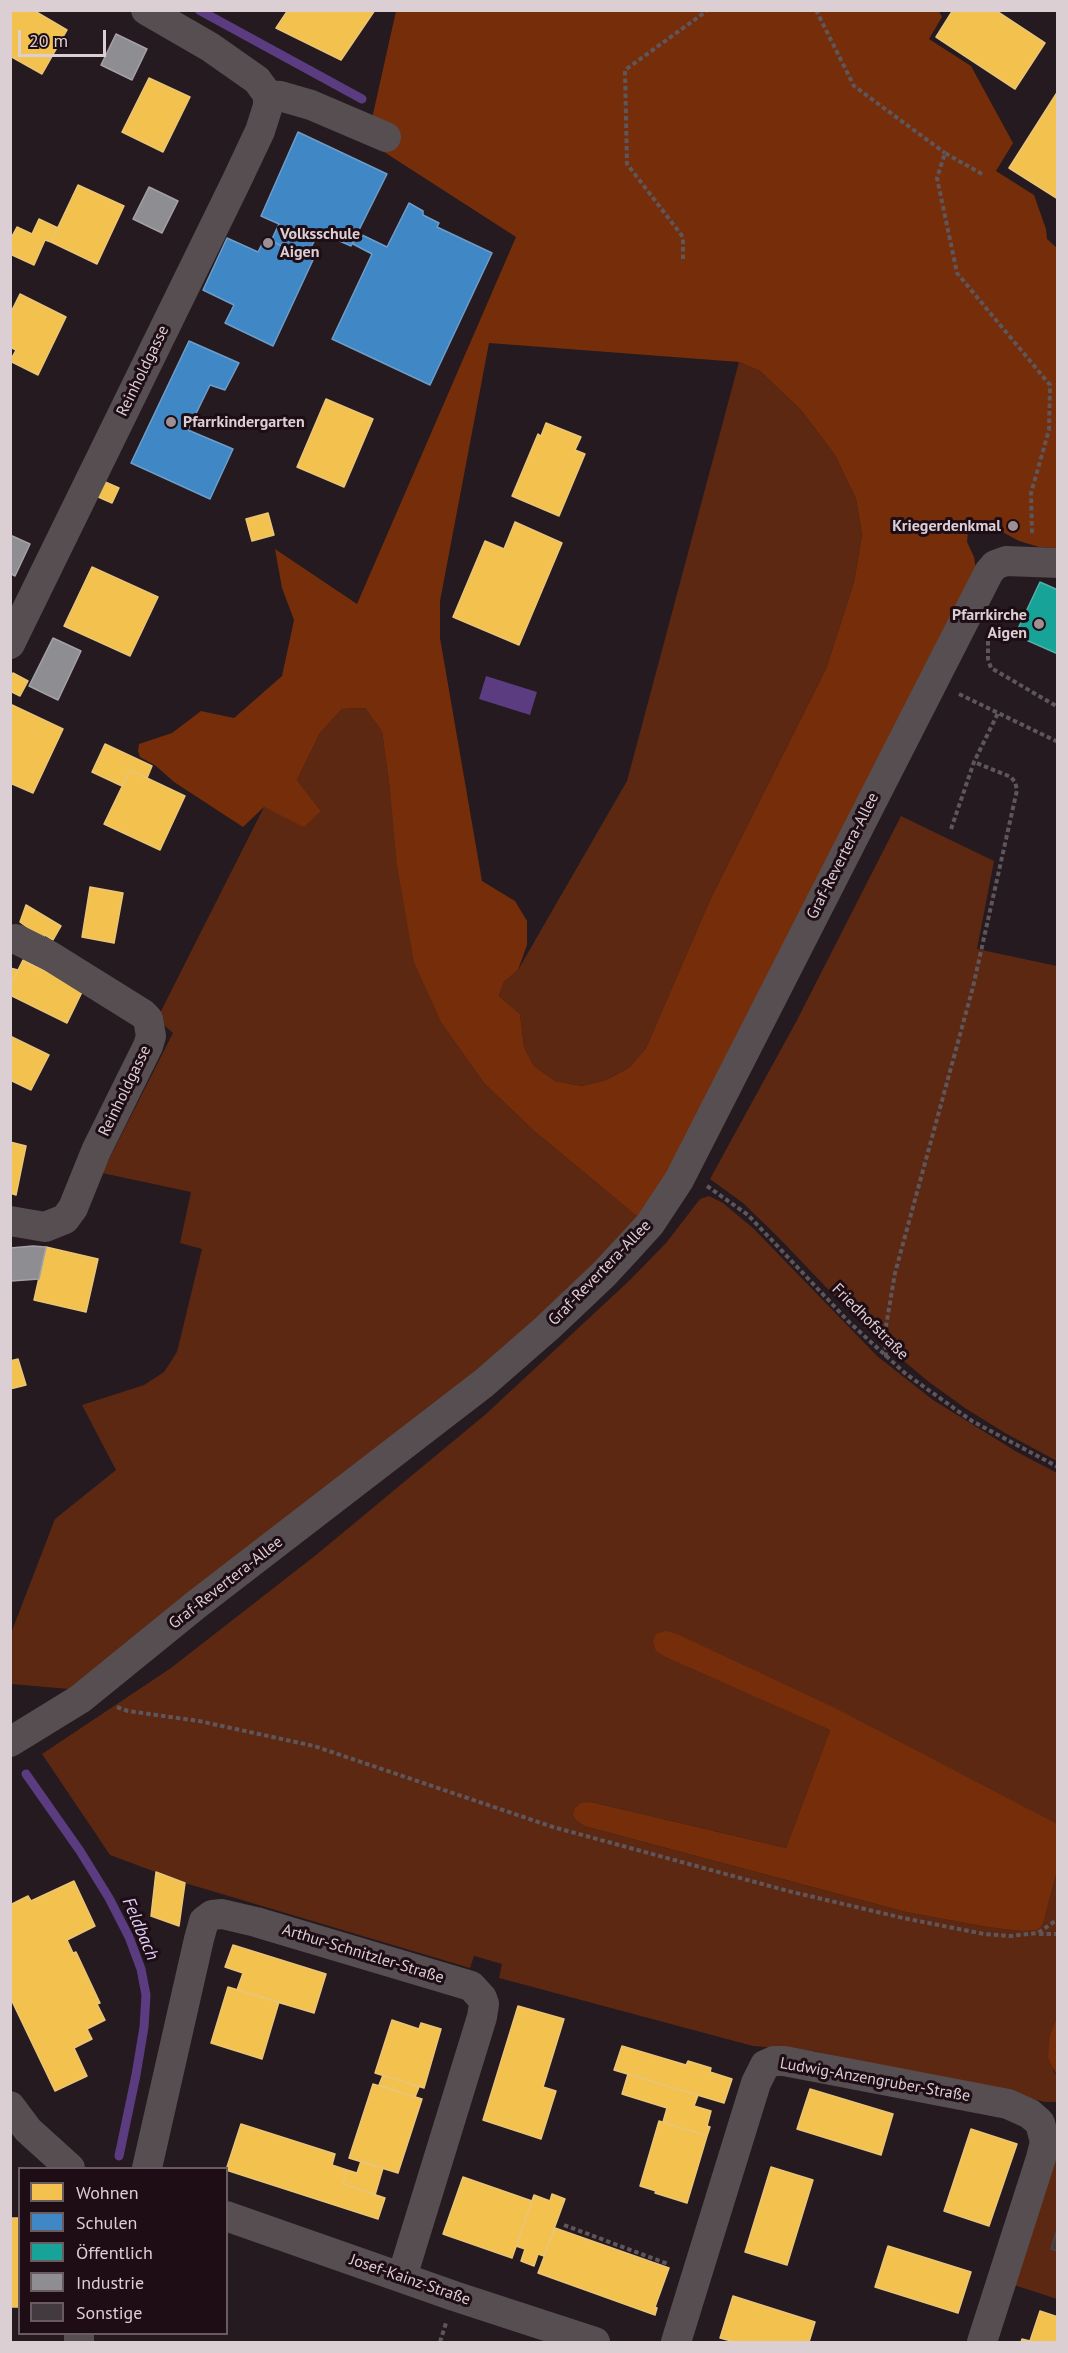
<!DOCTYPE html>
<meta charset="utf-8">
<style>
body{margin:0}
#map{position:relative;width:1068px;height:2353px;overflow:hidden;background:#241a1f;font-family:"PT Sans",sans-serif}
canvas{display:block}
.frame{position:absolute;inset:0;border:12px solid #dccfd4;pointer-events:none}
.legend{position:absolute;left:18px;top:2167px;width:210px;height:168px;box-sizing:border-box;background:#1e0d15;border:2px solid #6a5b61;margin:0;padding:8px 10px;list-style:none;font-size:18px;color:#dccfd4}
.legend li{display:flex;align-items:center;gap:12px;height:30px}
.legend b{width:30px;border:2px solid #6a5b61}
.scale{position:absolute;left:18px;top:30px;width:88px;height:27px;box-sizing:border-box;border:3px solid #dccfd4;border-top:0;padding-left:8px;font-size:18px;line-height:21px;white-space:nowrap;color:#dccfd4;-webkit-text-stroke:4px #1e0d15;paint-order:stroke}
</style>
<div id="map">
<canvas width="1068" height="2353"></canvas>
<div class="frame"></div>
<ul class="legend">
<li><b style="height:16px;background:#f2c14e"></b>Wohnen</li>
<li><b style="height:16px;background:#3f88c5"></b>Schulen</li>
<li><b style="height:16px;background:#17a398"></b>Öffentlich</li>
<li><b style="height:16px;background:#8d8d92"></b>Industrie</li>
<li><b style="height:16px;background:#423a3f"></b>Sonstige</li>
</ul>
<div class="scale">20 m</div>
</div>
<script>
const ctx = document.querySelector('canvas').getContext('2d');
ctx.lineJoin = 'round';
function paint(path, color) { ctx.fillStyle = color; ctx.fill(path, 'evenodd'); }
const poly = rows => new Path2D(rows.map(r => 'M' + r).join(''));
function strokePath(path, color, width, dash) { ctx.strokeStyle = color; ctx.lineWidth = width; ctx.lineCap = dash ? 'butt' : 'round'; ctx.setLineDash(dash || []); ctx.stroke(path); }
function drawText(font, color, halo, rows, align = 'center') {
  ctx.font = font + ' "PT Sans",sans-serif'; ctx.lineWidth = 6; ctx.setLineDash([]); ctx.textBaseline = 'middle'; ctx.strokeStyle = halo; ctx.fillStyle = color; for (const [text, x, y, turn = 0] of rows) {
    ctx.save(); ctx.translate(x, y); ctx.rotate((+turn || 0) * Math.PI / 180); ctx.textAlign = isNaN(turn) ? turn : align; if (halo) ctx.strokeText(text, 0, 0); ctx.fillText(text, 0, 0); ctx.restore();
  }
}
const green = poly([
 [739,362,760,371,801,410,835,455,856,499,862,535,854,582,826,669,710,900,646,1048,630,1067,606,1080,582,1086,555,1081,534,1066,524,1047,520,1014,499,996,504,982,518,970,627,781],
 [365,708,382,730,390,790,442,1024,484,1083,533,1130,639,1218,609,1253,472,1378,69,1689,11,1684,10,1636,55,1519,116,1470,82,1405,144,1385,164,1372,177,1352,202,1249,180,1243,191,1192,102,1173,173,1033,157,1019,264,807,282,815,321,811,297,780,320,733,342,709],
 [901,816,994,861,977,949,1057,966,1057,1461,1005,1433,965,1408,929,1382,869,1332,780,1239,743,1203,710,1179,796,1022],
 [709,1196,723,1203,754,1229,877,1356,933,1400,1017,1452,1057,1473,1057,1826,656,1651,830,1730,786,1848,591,1802,577,1821,584,1826,906,1912,987,1927,1020,1931,1043,1924,1057,1871,1057,2016,1050,2035,1054,2072,1057,2076,1057,2102,1045,2102,814,2051,753,2046,499,1978,502,1964,474,1956,470,1968,185,1883,110,1855,42,1754,171,1668,316,1555,486,1414,630,1280,666,1243,700,1199],
 [1057,2147,1057,2299,1014,2285]
]);
const forest = poly([
 [396,11,939,11,942,17,929,39,971,66,1013,143,996,171,1034,195,1046,229,1047,239,1057,248,1057,548,1039,547,1019,541,986,523,976,522,968,532,967,542,974,557,977,575,679,1152,639,1218,533,1130,484,1083,442,1024,414,962,397,865,390,790,382,731,365,708,342,709,320,733,297,780,321,811,304,827,264,807,243,827,174,782,156,766,140,757,138,751,139,744,172,733,201,711,234,718,282,676,294,620,282,588,275,549,357,604,516,237,367,141],
 [489,343,739,362,760,371,801,410,835,455,856,499,862,535,854,582,826,669,710,900,646,1048,630,1067,606,1080,582,1086,555,1081,534,1066,524,1047,520,1014,499,996,504,982,518,970,527,945,527,921,515,901,482,881,440,638,440,601],
 [666,1631,677,1634,835,1708,1055,1823,1057,1826,1057,1871,1043,1924,1037,1930,1020,1931,987,1927,906,1912,584,1826,577,1821,573,1815,575,1808,581,1803,591,1802,786,1848,830,1730,666,1657,656,1651,653,1642,656,1634],
 [1057,2016,1058,2076,1057,2076,1048,2057,1050,2035]
]);
const water = poly([
 [486,676,537,692,530,715,479,699]
]);
const homes = poly([
 [10,10,33,10,67,30,42,74,10,56,10,10],
 [288,10,375,10,341,60,276,28,288,10],
 [953,10,995,10,1045,43,1015,89,936,37,953,10],
 [149,78,190,97,163,152,122,132,149,78],
 [1058,91,1058,199,1009,168,1058,91],
 [78,185,124,206,97,264,51,242,78,185],
 [39,219,58,228,51,242,45,240,34,265,10,254,10,240,17,227,32,234,39,219],
 [20,294,66,317,38,375,10,361,16,350,10,347,10,314,20,294],
 [326,399,373,419,344,487,297,467,326,399],
 [546,423,581,437,575,450,585,454,559,516,512,496,538,434,541,436,546,423],
 [103,481,119,488,112,503,96,496,103,481],
 [268,513,274,535,252,541,246,519,268,513],
 [515,522,562,543,519,645,453,617,485,541,504,549,515,522],
 [92,567,158,597,130,656,64,626,92,567],
 [13,673,28,681,20,696,10,691,10,678,13,673],
 [10,704,63,729,33,793,10,783,10,704],
 [105,744,152,766,147,778,130,770,122,786,92,772,105,744],
 [130,770,185,796,160,850,104,824,130,770],
 [90,887,123,893,114,943,82,937,90,887],
 [26,905,61,926,53,940,45,935,43,939,20,922,26,905],
 [23,960,83,990,67,1023,10,995,10,986,23,960],
 [10,968,18,970,10,986,10,968],
 [10,1036,49,1055,31,1090,10,1080,10,1036],
 [10,1142,26,1146,16,1195,10,1193,10,1142],
 [46,1247,98,1259,86,1312,34,1300,46,1247],
 [18,1359,26,1385,10,1389,10,1361,18,1359],
 [156,1872,185,1883,179,1926,151,1916,156,1872],
 [74,1881,95,1926,67,1940,73,1953,76,1952,100,2003,97,2004,105,2020,87,2029,92,2039,74,2048,87,2076,55,2091,10,1997,10,1905,28,1896,31,1901,74,1881],
 [233,1945,326,1974,314,2013,237,1990,243,1973,225,1967,233,1945],
 [228,1987,279,2002,262,2059,211,2043,228,1987],
 [518,2006,564,2019,543,2087,556,2091,541,2139,483,2120,518,2006],
 [392,2020,419,2029,421,2023,441,2029,424,2088,375,2073,392,2020],
 [622,2046,686,2065,688,2061,711,2068,710,2072,732,2079,724,2103,614,2070,622,2046],
 [628,2074,698,2095,694,2106,711,2111,707,2126,710,2127,707,2136,663,2122,667,2108,622,2094,628,2074],
 [383,2075,419,2087,415,2097,379,2085,383,2075],
 [373,2084,422,2099,398,2173,349,2158,373,2084],
 [810,2089,893,2114,881,2155,797,2129,810,2089],
 [659,2121,707,2136,687,2203,655,2193,656,2191,640,2186,659,2121],
 [241,2124,335,2154,332,2165,347,2170,343,2184,385,2198,378,2219,226,2170,241,2124],
 [971,2129,1017,2144,989,2226,944,2211,971,2129],
 [361,2161,383,2168,375,2195,343,2184,347,2170,357,2173,361,2161],
 [771,2167,813,2180,787,2265,745,2252,771,2167],
 [463,2177,532,2201,512,2258,443,2234,463,2177],
 [552,2194,565,2199,544,2256,538,2254,534,2266,521,2261,525,2249,516,2246,534,2195,550,2201,552,2194],
 [10,2218,20,2218,20,2307,10,2307,10,2218],
 [555,2228,669,2268,655,2307,657,2308,655,2315,538,2273,555,2228],
 [888,2246,971,2272,958,2313,875,2287,888,2246],
 [733,2296,815,2322,809,2342,735,2342,720,2338,733,2296],
 [1040,2311,1058,2317,1058,2342,1021,2342,1022,2339,1030,2341,1040,2311]
]);
const schools = poly([
 [298,132,387,174,351,246,319,232,306,257,271,241,279,224,261,216,298,132],
 [409,203,423,211,423,215,439,223,437,227,492,253,430,385,332,339,372,254,353,244,358,233,387,247,409,203],
 [227,238,258,252,265,238,313,260,273,346,225,323,234,305,203,290,227,238],
 [189,341,239,363,225,390,210,385,188,430,233,449,210,499,131,463,189,341]
]);
const public = poly([
 [1040,582,1058,590,1058,654,1015,635,1040,582]
]);
const industry = poly([
 [116,34,147,49,132,80,101,65,116,34],
 [149,187,178,201,162,233,133,219,149,187],
 [10,535,30,544,15,576,10,573,10,535],
 [53,638,81,651,58,700,29,686,53,638],
 [33,1246,46,1247,39,1279,11,1281,10,1248,33,1246]
]);
const stream = poly([
 [199,10,362,99],
 [26,1774,80,1851,109,1898,129,1937,141,1969,146,1995,144,2027,136,2075,119,2156]
]);
const building = poly([
 [1058,2226,1058,2251,1051,2249,1058,2226]
]);
const path = poly([
 [816,10,854,86,945,153],
 [982,174,945,153,937,178,957,273,1050,385,1049,430,1031,493,1032,534],
 [683,259,683,237,627,164,625,70,708,10],
 [1001,612,1026,612],
 [988,641,988,659,991,668,1058,707],
 [959,694,1058,742],
 [951,829,974,762,998,713],
 [707,1186,748,1215,850,1323,906,1374,972,1421,1058,1467],
 [886,1357,885,1332,895,1273,973,987,1017,790,1015,782,1011,777,974,762],
 [117,1707,128,1711,199,1721,314,1746,553,1827,788,1891,903,1918,984,1934,1010,1936,1038,1933,1058,1919],
 [1039,1934,1058,1934],
 [564,2225,668,2264],
 [440,2342,446,2323]
]);
const minor = poly([
 [268,95,280,96,311,105,386,137],
 [10,644,236,182,260,131,268,106,268,95,257,80,210,47,146,10],
 [10,1221,45,1227,65,1219,73,1208,96,1151,148,1046,151,1036,148,1019,143,1014,50,956,16,939],
 [10,1742,80,1699,197,1604,484,1383,547,1328,604,1274,629,1247,650,1224,679,1180,989,572,995,565,1006,561,1058,563],
 [10,2106,28,2130,70,2168],
 [147,2168,199,1939,204,1921,212,1915,222,1914,256,1922,471,1986,482,1998,484,2004,482,2017,402,2277],
 [226,2216,454,2296,595,2342],
 [79,2334,79,2342],
 [676,2342,756,2083,765,2065,774,2061,784,2061,1008,2104,1030,2114,1040,2123,1045,2142,1041,2158,982,2342]
]);
const markers = [
 [268,243,6,"#9c9095"],
 [171,422,6,"#9c9095"],
 [1013,526,6,"#9c9095"],
 [1039,624,6,"#9c9095"]
];
const poiNames = [
 ["Volksschule",280,234],
 ["Aigen",280,252],
 ["Pfarrkindergarten",183,422],
 ["Kriegerdenkmal",1001,526,"right"],
 ["Pfarrkirche",1027,615,"right"],
 ["Aigen",1027,633,"right"]
];
const streetNames = [
 ["Reinholdgasse",143,371,-64],
 ["Graf-Revertera-Allee",843,856,-63],
 ["Reinholdgasse",125,1091,-64],
 ["Graf-Revertera-Allee",600,1273,-46],
 ["Friedhofstraße",870,1322,45],
 ["Graf-Revertera-Allee",226,1583,-38],
 ["Arthur-Schnitzler-Straße",363,1954,17],
 ["Ludwig-Anzengruber-Straße",875,2080,10],
 ["Josef-Kainz-Straße",410,2280,19]
];
const waterNames = [
 ["Feldbach",140,1929,67]
];
paint(green, '#5c2812');
paint(forest, '#752d0a');
paint(water, '#5b3c80');
paint(homes, '#f2c14e');
strokePath(homes, '#ebc576', 1.5);
paint(schools, '#3f88c5');
strokePath(schools, '#6e9dca', 1.5);
paint(public, '#17a398');
strokePath(public, '#52b0aa', 1.5);
paint(industry, '#8d8d92');
strokePath(industry, '#a5a1a6', 1.5);
strokePath(stream, '#5b3c80', 9);
paint(building, '#423a3f');
strokePath(building, '#4b4348', 1.5);
strokePath(path, '#5e565a', 4, [4.5, 3]);
strokePath(minor, '#564e51', 30);
for (const [x, y, r, color] of markers) { const dot = new Path2D(); dot.arc(x, y, r, 0, 2 * Math.PI); ctx.fillStyle = color; ctx.fill(dot); strokePath(dot, '#1e0d15', 2); }
drawText('bold 16px', '#dccfd4', '#1e0d15', poiNames, 'left');
drawText('16px', '#dccfd4', '#1e0d15', streetNames);
drawText('italic 18px', '#dfcff9', '#1e0d15', waterNames);
</script>
